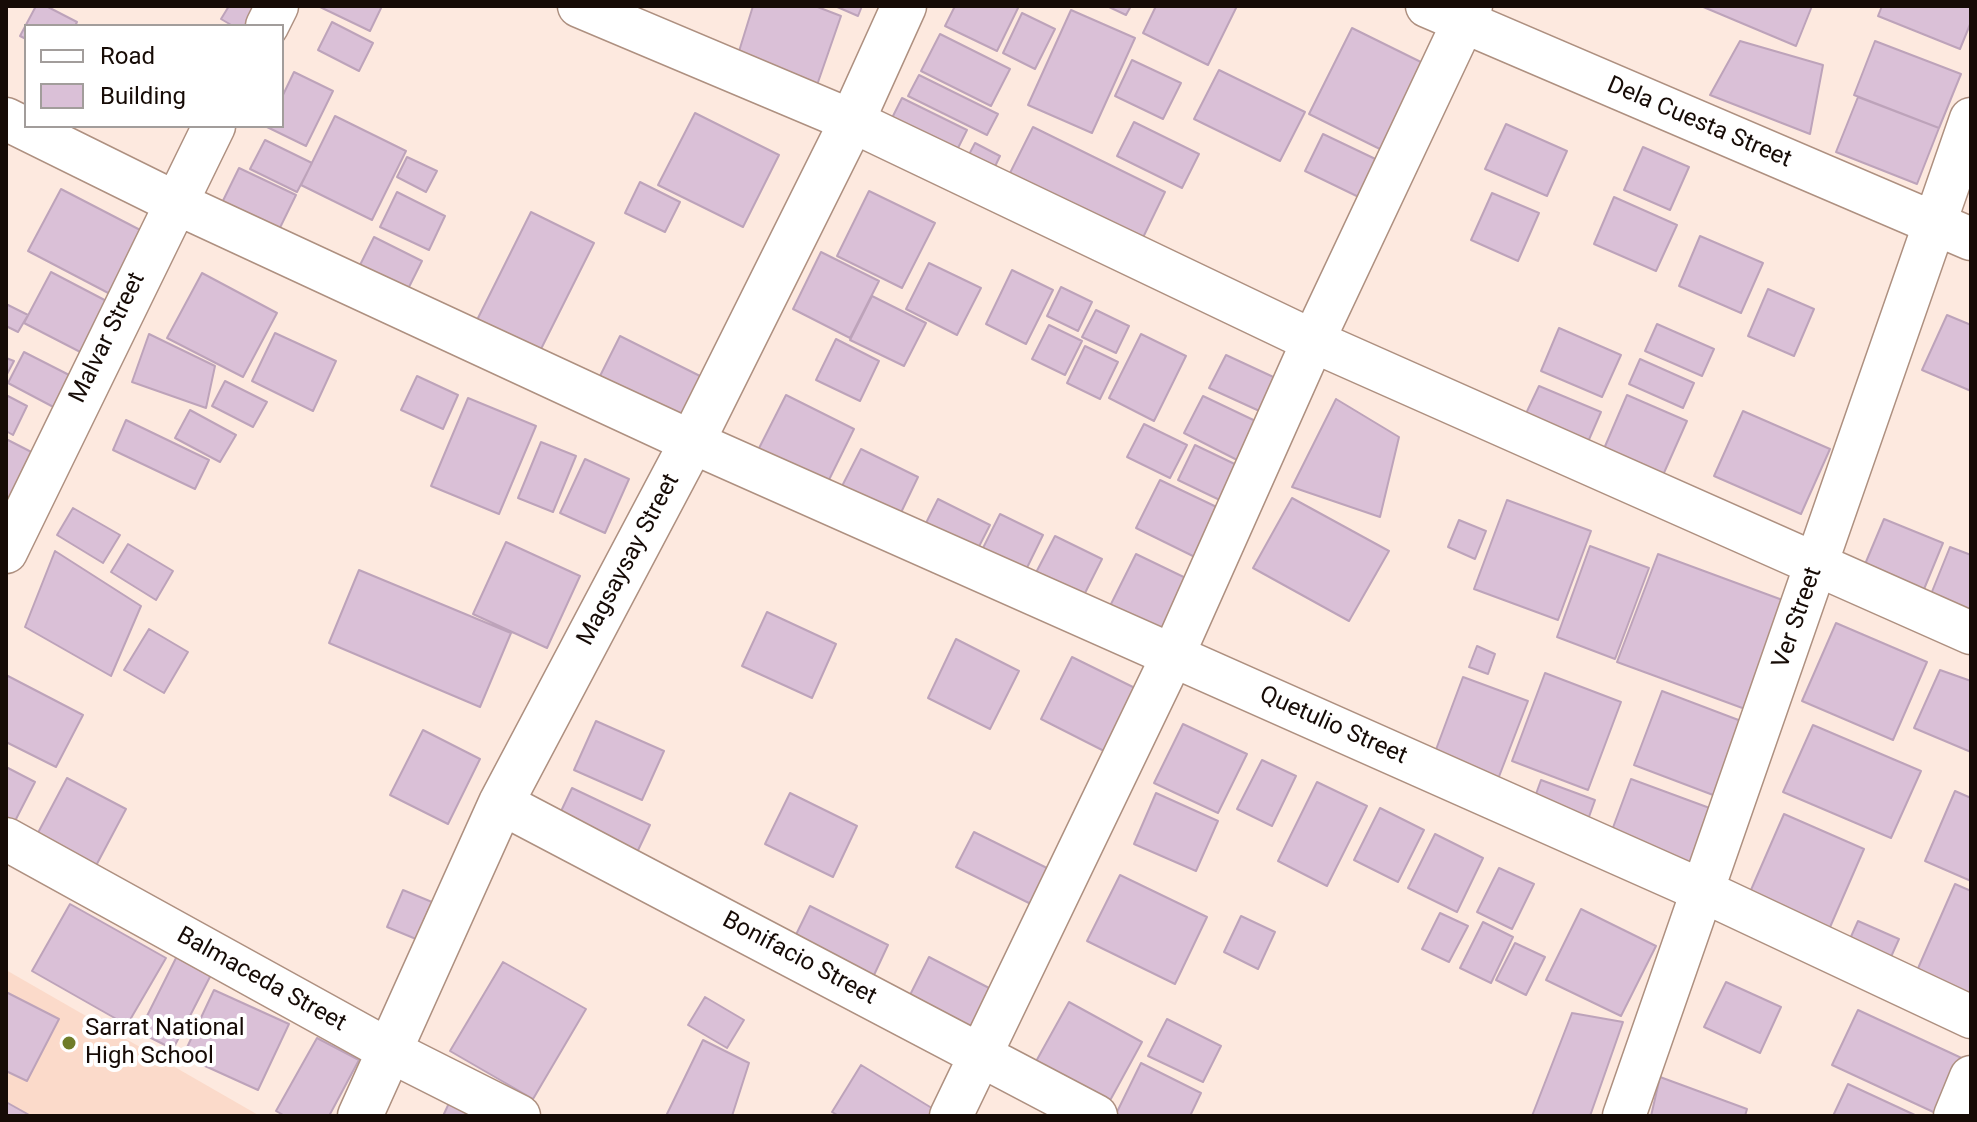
<!DOCTYPE html>
<style>
body{margin:0}
#map{position:relative;width:1977px;height:1122px;overflow:hidden;background:#fde9df;font-family:Roboto,sans-serif}
canvas{display:block}
.frame{position:absolute;inset:0;border:8px solid #160b06;pointer-events:none}
.legend{position:absolute;left:24px;top:24px;width:260px;height:104px;box-sizing:border-box;background:#fff;border:2px solid #a29d9b;margin:0;padding:10px 14px;list-style:none;font-size:24px;color:#160b06}
.legend li{display:flex;align-items:center;gap:16px;height:40px}
.legend b{width:40px;border:2px solid #a29d9b}
</style>
<div id="map">
<canvas width="1977" height="1122"></canvas>
<div class="frame"></div>
<ul class="legend">
<li><b style="height:10px;background:#fff"></b>Road</li>
<li><b style="height:22px;background:#dac0d7"></b>Building</li>
</ul>
</div>
<script>
const ctx = document.querySelector('canvas').getContext('2d');
ctx.lineJoin = 'round';
function paint(path, color) { ctx.fillStyle = color; ctx.fill(path, 'evenodd'); }
const poly = rows => new Path2D(rows.map(r => 'M' + r).join(''));
function strokePath(path, color, width, dash) { ctx.strokeStyle = color; ctx.lineWidth = width; ctx.lineCap = dash ? 'butt' : 'round'; ctx.setLineDash(dash || []); ctx.stroke(path); }
function drawText(font, color, halo, rows, align = 'center') {
  ctx.font = font + ' Roboto,sans-serif'; ctx.lineWidth = 8; ctx.setLineDash([]); ctx.textBaseline = 'middle'; ctx.strokeStyle = halo; ctx.fillStyle = color; for (const [text, x, y, turn = 0] of rows) {
    ctx.save(); ctx.translate(x, y); ctx.rotate((+turn || 0) * Math.PI / 180); ctx.textAlign = isNaN(turn) ? turn : align; if (halo) ctx.strokeText(text, 0, 0); ctx.fillText(text, 0, 0); ctx.restore();
  }
}
const built = poly([
 [6,970,260,1116,6,1116]
]);
const building = poly([
 [36,6,46,6,77,22,75,26,26,26,26,39,20,36,36,6],
 [229,6,261,6,257,26,233,26,221,19,229,6],
 [318,6,382,6,370,31,318,6],
 [753,6,815,6,841,16,816,88,736,61,753,6],
 [835,6,862,6,858,16,835,6],
 [955,6,1019,6,997,51,945,26,955,6],
 [1107,6,1131,6,1126,15,1107,6],
 [1156,6,1237,6,1208,65,1143,33,1156,6],
 [1701,6,1812,6,1796,46,1701,6],
 [1882,6,1971,6,1971,22,1960,49,1878,16,1882,6],
 [1071,10,1135,38,1092,133,1028,105,1071,10],
 [1022,13,1055,29,1035,69,1003,53,1022,13],
 [332,22,373,43,359,71,318,50,332,22],
 [1352,28,1431,67,1388,153,1309,114,1352,28],
 [940,34,1010,69,991,106,921,71,940,34],
 [1740,41,1823,65,1810,134,1710,95,1740,41],
 [1875,41,1961,74,1939,128,1854,95,1875,41],
 [1132,60,1181,83,1163,119,1115,96,1132,60],
 [1219,70,1305,112,1280,161,1194,119,1219,70],
 [294,72,333,91,306,146,267,127,282,126,282,97,294,72],
 [919,75,998,114,987,135,908,96,919,75],
 [1858,97,1939,128,1917,184,1836,152,1858,97],
 [902,98,967,130,950,164,885,132,902,98],
 [695,113,779,155,743,227,658,185,695,113],
 [335,116,406,151,372,220,301,185,335,116],
 [1134,122,1199,154,1182,188,1117,156,1134,122],
 [1506,124,1567,151,1547,196,1485,169,1506,124],
 [1033,127,1165,192,1136,252,1003,187,1033,127],
 [1323,134,1388,165,1369,202,1305,171,1323,134],
 [265,140,312,163,297,192,250,169,265,140],
 [975,143,1000,156,987,183,961,170,975,143],
 [1643,147,1689,167,1670,210,1624,190,1643,147],
 [407,157,437,171,426,192,397,177,407,157],
 [239,168,296,195,272,244,215,217,239,168],
 [640,182,680,202,665,232,625,213,640,182],
 [61,189,146,233,114,296,28,251,61,189],
 [869,191,935,223,902,288,837,256,869,191],
 [397,192,445,216,429,250,380,227,397,192],
 [1492,193,1539,213,1518,261,1471,240,1492,193],
 [1614,197,1677,225,1656,271,1594,244,1614,197],
 [531,212,594,243,535,361,472,330,531,212],
 [1700,236,1763,263,1741,313,1679,286,1700,236],
 [374,237,422,261,402,301,354,277,374,237],
 [821,252,879,281,850,338,793,309,821,252],
 [929,263,981,288,957,335,906,309,929,263],
 [1012,270,1053,290,1026,344,986,324,1012,270],
 [51,272,116,306,90,357,24,323,51,272],
 [202,273,277,313,243,377,167,338,202,273],
 [1061,287,1092,302,1078,331,1047,316,1061,287],
 [1768,289,1814,309,1794,356,1748,336,1768,289],
 [872,296,926,323,904,366,850,340,872,296],
 [6,304,28,315,18,332,6,326,6,304],
 [1096,310,1129,326,1116,353,1082,337,1096,310],
 [1947,315,1971,325,1971,391,1922,370,1947,315],
 [1657,324,1714,349,1702,376,1645,351,1657,324],
 [1049,325,1082,341,1065,375,1032,359,1049,325],
 [1559,328,1621,355,1602,397,1541,371,1559,328],
 [275,333,336,361,313,411,252,381,275,333],
 [149,334,215,366,206,408,132,382,149,334],
 [1141,334,1186,356,1154,421,1109,398,1141,334],
 [620,336,706,379,681,428,595,386,620,336],
 [836,339,879,361,860,401,816,380,836,339],
 [1085,346,1118,362,1100,399,1067,383,1085,346],
 [24,352,77,379,61,411,8,383,24,352],
 [1226,355,1282,381,1266,414,1209,388,1226,355],
 [6,358,14,361,6,376,6,358],
 [1640,359,1694,383,1683,408,1629,384,1640,359],
 [417,376,458,395,443,429,401,410,417,376],
 [225,381,267,402,253,427,212,406,225,381],
 [1539,386,1601,412,1584,451,1521,424,1539,386],
 [6,395,27,406,13,435,6,431,6,395],
 [786,395,854,429,822,494,753,460,786,395],
 [1627,395,1687,421,1659,484,1600,458,1627,395],
 [1203,396,1266,426,1247,465,1184,433,1203,396],
 [468,398,536,426,499,514,431,486,468,398],
 [1336,399,1399,437,1380,517,1292,487,1336,399],
 [190,410,236,435,220,462,175,438,190,410],
 [1743,411,1830,449,1801,514,1714,476,1743,411],
 [126,420,209,460,195,489,113,450,126,420],
 [1144,424,1187,445,1170,478,1127,457,1144,424],
 [6,439,45,459,6,513,6,439],
 [541,442,576,456,553,512,518,498,541,442],
 [1195,445,1243,468,1226,503,1178,480,1195,445],
 [861,449,918,477,897,521,839,492,861,449],
 [585,459,629,479,605,533,560,513,585,459],
 [1160,480,1225,511,1201,560,1136,528,1160,480],
 [1292,498,1389,551,1349,621,1253,568,1292,498],
 [938,499,990,525,970,564,918,539,938,499],
 [1507,500,1591,531,1558,620,1474,589,1507,500],
 [73,508,120,535,103,563,57,535,73,508],
 [1000,514,1043,535,1020,582,977,560,1000,514],
 [1884,519,1943,543,1922,594,1863,569,1884,519],
 [1459,520,1486,531,1475,559,1448,547,1459,520],
 [1055,536,1102,559,1077,609,1029,586,1055,536],
 [506,542,580,576,547,648,473,614,506,542],
 [128,544,173,571,156,600,111,572,128,544],
 [1590,546,1649,568,1615,659,1557,637,1590,546],
 [1950,547,1971,555,1971,613,1927,604,1950,547],
 [55,551,141,606,111,676,25,627,55,551],
 [1136,554,1194,582,1163,645,1105,616,1136,554],
 [1658,554,1796,605,1756,713,1617,662,1658,554],
 [359,570,511,633,480,707,329,643,359,570],
 [767,612,836,644,812,698,742,666,767,612],
 [1836,623,1927,662,1893,740,1802,701,1836,623],
 [149,629,188,652,164,693,124,670,149,629],
 [956,639,1019,671,990,729,928,698,956,639],
 [1477,646,1495,654,1488,674,1469,667,1477,646],
 [1072,657,1139,690,1108,753,1041,719,1072,657],
 [1940,670,1971,681,1971,752,1914,728,1940,670],
 [1545,673,1621,702,1588,790,1512,761,1545,673],
 [6,675,83,715,56,767,6,742,6,675],
 [1463,677,1528,701,1495,787,1431,763,1463,677],
 [1662,691,1749,724,1721,798,1634,765,1662,691],
 [596,721,664,751,642,800,574,770,596,721],
 [1183,724,1247,754,1218,813,1154,783,1183,724],
 [1813,725,1921,771,1891,838,1783,792,1813,725],
 [423,730,480,759,448,824,390,795,423,730],
 [1262,760,1296,776,1272,826,1237,809,1262,760],
 [6,767,35,782,14,823,6,819,6,767],
 [67,778,126,809,90,877,31,846,67,778],
 [1631,779,1715,810,1692,872,1608,841,1631,779],
 [1541,780,1595,800,1585,828,1531,808,1541,780],
 [1317,782,1367,806,1327,886,1278,861,1317,782],
 [572,788,650,825,632,863,554,826,572,788],
 [1955,791,1971,798,1971,881,1925,861,1955,791],
 [790,793,857,826,833,877,765,844,790,793],
 [1156,793,1218,821,1196,871,1134,844,1156,793],
 [1380,808,1424,830,1398,882,1354,860,1380,808],
 [1784,814,1864,849,1824,941,1744,906,1784,814],
 [974,832,1051,870,1033,905,956,867,974,832],
 [1435,834,1483,858,1457,912,1408,888,1435,834],
 [1499,868,1534,884,1512,929,1477,912,1499,868],
 [1120,875,1207,917,1175,984,1087,941,1120,875],
 [1955,884,1971,891,1971,1008,1912,982,1955,884],
 [403,890,432,902,416,939,387,927,403,890],
 [70,904,166,958,127,1025,32,971,70,904],
 [810,906,888,945,867,990,788,951,810,906],
 [1581,909,1656,946,1621,1016,1546,980,1581,909],
 [1440,913,1468,926,1449,962,1422,949,1440,913],
 [1241,916,1275,932,1258,969,1224,952,1241,916],
 [1858,921,1899,939,1886,968,1845,950,1858,921],
 [1483,922,1513,937,1491,983,1460,968,1483,922],
 [1515,943,1545,957,1526,995,1496,980,1515,943],
 [179,952,214,969,173,1049,139,1032,179,952],
 [929,957,991,989,969,1033,906,1003,929,957],
 [503,962,586,1009,533,1099,450,1051,503,962],
 [1726,982,1781,1007,1760,1053,1704,1027,1726,982],
 [214,990,289,1024,258,1090,183,1056,214,990],
 [6,992,59,1019,27,1081,6,1071,6,992],
 [705,997,744,1020,727,1048,688,1025,705,997],
 [1069,1002,1142,1042,1107,1106,1034,1065,1069,1002],
 [1858,1010,1968,1061,1942,1116,1832,1065,1858,1010],
 [1572,1013,1623,1022,1590,1116,1532,1116,1572,1013],
 [1167,1019,1221,1046,1203,1082,1148,1056,1167,1019],
 [317,1038,359,1060,329,1116,285,1116,276,1111,317,1038],
 [703,1040,749,1063,732,1116,666,1116,703,1040],
 [1141,1063,1201,1093,1190,1116,1115,1116,1141,1063],
 [861,1065,940,1113,939,1116,839,1116,832,1112,861,1065],
 [1660,1077,1747,1109,1745,1116,1651,1116,1660,1077],
 [1848,1084,1917,1116,1833,1116,1848,1084],
 [450,1101,483,1116,443,1116,450,1101],
 [6,1102,31,1116,6,1116,6,1102]
]);
const minor = poly([
 [579,6,852,121,1313,341,1971,633],
 [1427,6,1971,239],
 [267,26,277,6],
 [6,119,174,202,692,442,1705,892,1971,1017],
 [6,552,214,126],
 [501,803,1096,1116],
 [6,839,390,1051,519,1116],
 [951,1116,1173,655,1313,341,1471,6],
 [1624,1116,1971,119],
 [1955,1116,1971,1077]
]);
const major = poly([
 [360,1116,501,803,692,442,852,121,904,6]
]);
const markers = [
 [69,1043,8,"#6f7c29"]
];
const streetNames = [
 ["Dela Cuesta Street",1699,123,23],
 ["Malvar Street",108,338,-64],
 ["Magsaysay Street",629,560,-62],
 ["Ver Street",1798,618,-71],
 ["Quetulio Street",1333,726,24],
 ["Bonifacio Street",799,959,28],
 ["Balmaceda Street",261,980,29]
];
const poiNames = [
 ["Sarrat National",85,1029],
 ["High School",85,1057]
];
paint(built, '#fbdaca');
paint(building, '#dac0d7');
strokePath(building, '#bda3ba', 2);
strokePath(minor, '#ae9080', 45);
strokePath(major, '#ae9080', 47);
strokePath(minor, '#fff', 42);
strokePath(major, '#fff', 44);
for (const [x, y, r, color] of markers) { const dot = new Path2D(); dot.arc(x, y, r, 0, 2 * Math.PI); ctx.fillStyle = color; ctx.fill(dot); strokePath(dot, '#fff', 3); }
drawText('24px', '#160b06', '#fff', streetNames);
drawText('24px', '#160b06', '#fff', poiNames, 'left');
</script>
